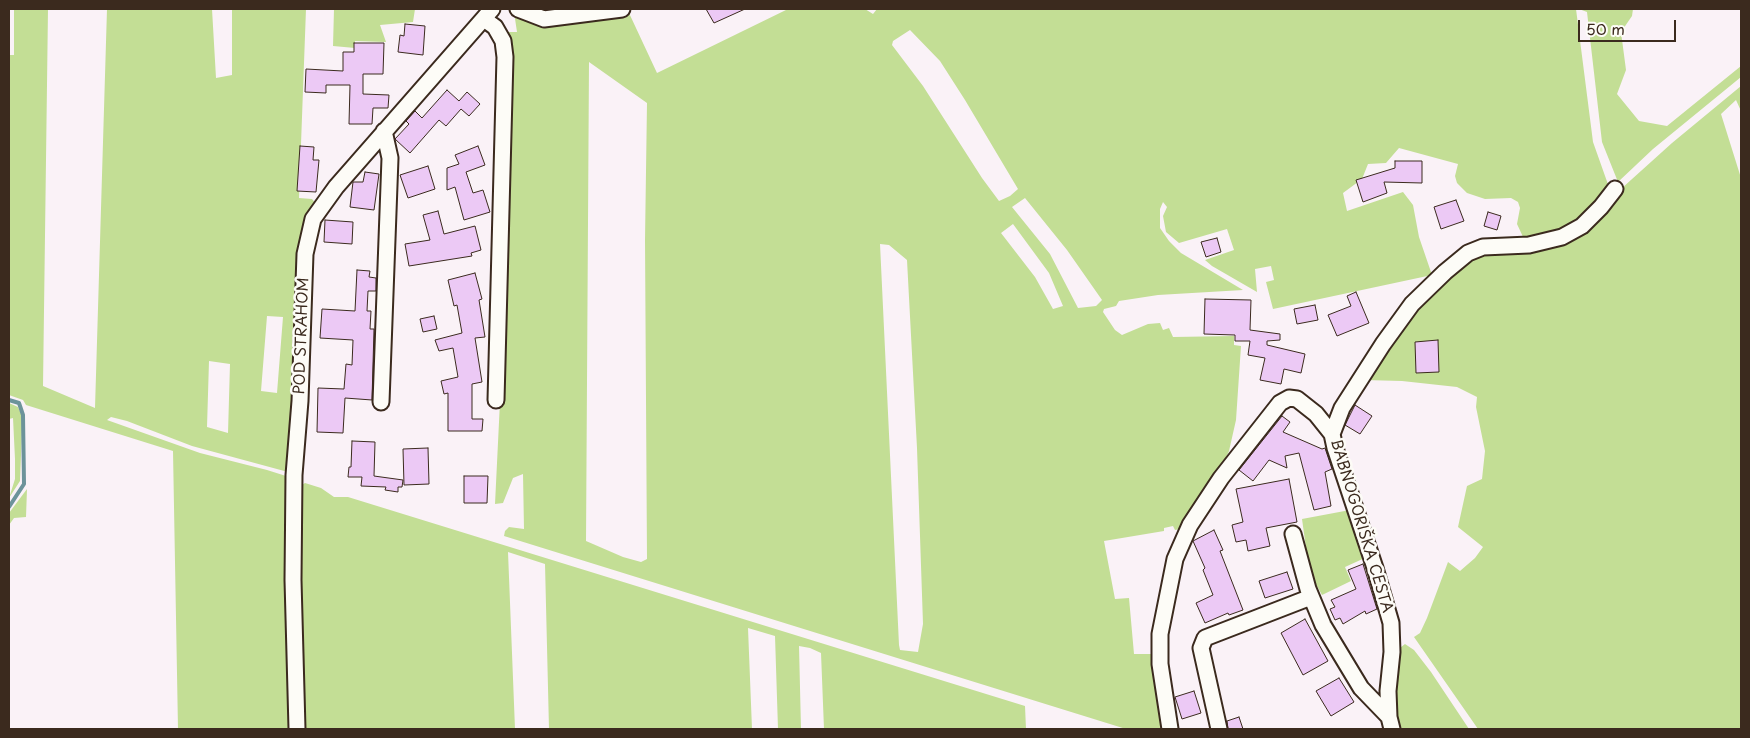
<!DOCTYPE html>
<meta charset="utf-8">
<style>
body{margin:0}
#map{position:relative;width:1750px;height:738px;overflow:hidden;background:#faf2f7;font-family:"Playpen Sans",sans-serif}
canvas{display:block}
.frame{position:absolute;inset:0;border:10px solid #3b2a1e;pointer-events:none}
.scale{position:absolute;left:1578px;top:20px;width:98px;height:22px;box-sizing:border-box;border:2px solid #3b2a1e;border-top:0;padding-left:6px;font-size:15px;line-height:18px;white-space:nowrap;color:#3b2a1e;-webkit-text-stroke:4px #fdfcf7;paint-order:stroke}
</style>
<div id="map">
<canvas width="1750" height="738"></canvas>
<div class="frame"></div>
<div class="scale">50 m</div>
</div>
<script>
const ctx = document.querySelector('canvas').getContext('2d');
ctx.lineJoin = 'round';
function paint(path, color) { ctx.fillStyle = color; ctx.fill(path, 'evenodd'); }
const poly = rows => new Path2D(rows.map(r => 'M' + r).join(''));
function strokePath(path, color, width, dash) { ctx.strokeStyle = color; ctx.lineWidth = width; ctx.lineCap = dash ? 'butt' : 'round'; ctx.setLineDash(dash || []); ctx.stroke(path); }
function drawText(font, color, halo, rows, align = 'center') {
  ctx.font = font + ' "Playpen Sans",sans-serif'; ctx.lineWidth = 5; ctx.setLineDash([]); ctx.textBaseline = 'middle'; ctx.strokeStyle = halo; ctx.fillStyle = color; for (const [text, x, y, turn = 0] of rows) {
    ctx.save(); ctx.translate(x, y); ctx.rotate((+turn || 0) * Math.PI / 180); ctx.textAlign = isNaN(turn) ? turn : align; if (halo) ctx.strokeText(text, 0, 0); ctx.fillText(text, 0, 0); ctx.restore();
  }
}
const green = poly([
 [14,9,48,9,43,386,95,408,107,9,212,9,216,78,232,75,232,9,306,9,299,198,312,199,317,205,299,253,295,312,295,381,288,472,192,446,127,421,111,417,107,420,200,453,267,470,286,476,290,481,292,729,178,729,173,451,26,405,23,400,9,395,9,55,14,55],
 [267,316,283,317,277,393,261,391],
 [209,361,230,364,228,433,207,427],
 [334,9,415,9,413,22,380,25,386,42,355,41,355,48,333,46],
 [788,9,865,9,873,14,877,9,1576,9,1593,142,1610,190,1581,219,1566,230,1524,239,1517,224,1520,208,1518,202,1511,198,1485,199,1467,193,1457,183,1455,176,1458,164,1399,148,1386,163,1368,164,1362,179,1343,193,1347,211,1403,192,1413,205,1419,237,1432,275,1273,309,1266,282,1274,280,1271,266,1255,269,1257,292,1212,266,1205,260,1234,250,1227,229,1179,243,1166,232,1163,216,1167,207,1163,202,1160,209,1160,228,1169,241,1181,253,1243,290,1158,295,1119,301,1116,306,1104,309,1103,312,1115,330,1122,335,1148,324,1160,323,1163,330,1169,328,1173,337,1234,336,1234,345,1241,346,1236,420,1229,451,1218,476,1185,528,1175,530,1173,526,1164,528,1164,531,1104,541,1115,599,1129,598,1134,654,1156,654,1165,729,1126,729,504,536,505,531,509,527,524,529,523,474,513,478,503,503,495,504,501,381,508,32,517,32,514,12,560,24,629,13,657,73],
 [910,30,940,61,965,100,1018,189,1010,196,999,201,982,178,923,86,892,45,893,41],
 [589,62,647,103,645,240,647,559,641,562,623,557,586,541],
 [1025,198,1067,250,1102,300,1096,306,1078,308,1050,254,1012,207],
 [1013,224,1049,273,1063,306,1053,309,1035,277,1001,233],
 [880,244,889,245,907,260,917,448,923,624,918,652,900,650,899,645],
 [1579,9,1633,9,1632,16,1621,32,1626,70,1617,94,1639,121,1667,126,1741,66,1741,77,1653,149,1618,182,1602,142,1587,12],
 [1741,86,1741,111,1736,100,1721,114,1741,178,1741,729,1478,729,1414,637,1420,633,1427,618,1448,562,1460,571,1475,558,1483,547,1458,527,1467,486,1482,479,1485,451,1476,407,1477,397,1457,387,1402,381,1364,380,1424,301,1473,256,1571,234,1672,143],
 [9,403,18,407,22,416,22,429,20,481,9,498,15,479,15,459,13,418,9,419],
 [305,483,321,488,334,497,348,497,1025,706,1026,729,824,729,821,653,810,648,799,646,801,729,778,729,775,636,748,628,752,729,549,729,545,564,508,552,515,729,301,729,298,602,300,486],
 [27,489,26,517,14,518,9,525,9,513],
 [1350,510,1367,557,1345,567,1351,581,1322,595,1312,577,1308,562,1302,519],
 [1405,644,1414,650,1431,672,1469,729,1397,729,1393,714,1396,651]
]);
const stream = poly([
 [9,400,19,403,23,415,24,484,9,507]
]);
const building = poly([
 [706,9,745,9,714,23,706,9],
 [405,24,425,26,423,55,398,52,400,35,404,36,405,24],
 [354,43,384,43,383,74,363,74,363,94,389,95,388,108,373,108,372,124,349,124,350,85,326,85,326,93,305,92,306,69,343,71,343,52,354,52,354,43],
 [447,90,459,101,467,92,480,104,469,116,461,109,446,126,439,120,410,153,395,139,409,124,406,121,415,111,422,118,447,90],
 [300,146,314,147,313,160,319,160,316,192,297,191,300,146],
 [478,146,485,165,466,172,473,193,483,190,490,212,464,220,455,187,447,190,447,168,459,164,455,155,478,146],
 [1395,161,1422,161,1422,183,1384,182,1387,193,1363,202,1356,180,1395,168,1395,161],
 [428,166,435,189,408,198,400,175,428,166],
 [365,172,379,174,374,210,350,207,353,182,363,182,365,172],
 [1456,200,1464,221,1441,229,1434,207,1456,200],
 [438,211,444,234,475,226,481,250,471,253,472,256,409,266,405,244,430,240,423,215,438,211],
 [1488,212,1501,216,1497,230,1484,226,1488,212],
 [325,220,353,222,352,244,324,242,325,220],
 [1217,238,1221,252,1206,257,1201,242,1217,238],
 [357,270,370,271,369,277,376,278,376,291,368,291,367,311,371,311,370,329,374,329,372,400,345,398,343,433,317,432,318,388,344,389,346,364,352,365,353,340,320,338,322,309,355,311,357,270],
 [475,273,482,299,479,300,485,337,475,338,482,382,472,384,472,419,483,419,482,431,448,431,448,393,444,394,441,381,458,377,453,348,439,351,435,340,462,333,457,305,454,306,448,280,475,273],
 [1356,292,1369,323,1337,336,1328,315,1351,306,1347,296,1356,292],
 [1205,299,1251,300,1250,330,1280,334,1280,340,1267,341,1267,345,1305,354,1301,373,1284,369,1281,384,1260,380,1265,358,1248,355,1250,341,1235,341,1235,335,1204,334,1205,299],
 [1315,305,1318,320,1297,324,1294,309,1315,305],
 [434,316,437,329,423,332,420,319,434,316],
 [1438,340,1439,372,1416,373,1415,342,1438,340],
 [1355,405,1372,416,1360,434,1345,425,1355,405],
 [1282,416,1290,422,1283,432,1322,449,1325,448,1332,469,1325,472,1331,506,1314,510,1299,453,1285,456,1287,468,1269,460,1253,481,1239,470,1282,416],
 [352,441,375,442,374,476,403,480,402,487,398,487,398,492,385,490,386,487,361,486,362,477,348,477,349,467,351,467,352,441],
 [428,448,429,484,404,485,403,449,428,448],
 [464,476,488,476,487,503,464,503,464,476],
 [1289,479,1297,522,1266,528,1270,546,1248,551,1246,540,1236,542,1232,525,1243,522,1236,489,1289,479],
 [1214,530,1223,550,1220,551,1243,610,1229,615,1228,613,1205,623,1196,603,1213,595,1203,570,1205,568,1193,541,1214,530],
 [1363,564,1377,609,1366,614,1365,611,1343,624,1340,618,1335,620,1330,609,1335,607,1331,600,1356,589,1348,570,1363,564],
 [1287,572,1293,589,1265,598,1259,581,1287,572],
 [1305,619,1328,661,1303,675,1281,633,1305,619],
 [1339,678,1354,702,1331,716,1316,691,1339,678],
 [1194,691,1201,713,1182,719,1175,697,1194,691],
 [1239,717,1243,729,1228,729,1227,721,1239,717]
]);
const minor = poly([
 [518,9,544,19,622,9],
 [484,19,495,27,503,41,505,57,496,400],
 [381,402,390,158,384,131],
 [1293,534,1308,589,1323,625,1361,688,1389,717],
 [297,729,293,580,294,475,300,401,305,254,313,219,336,187,492,9],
 [1170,729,1160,664,1160,634,1175,559,1190,525,1221,478,1280,403,1289,398,1297,399,1316,414,1332,434],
 [1219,729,1201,648,1205,638,1311,597],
 [1392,729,1389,717,1388,691,1392,652,1391,623,1375,568,1335,448,1332,434,1342,408,1383,344,1412,304,1445,272,1468,253,1483,247,1529,245,1562,237,1582,226,1601,207,1615,189]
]);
const streetNames = [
 ["POD STRAHOM",302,336,-88],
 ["BABNOGORIŠKA CESTA",1361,526,73]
];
paint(green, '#c3de95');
strokePath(stream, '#6c939a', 4);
paint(building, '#ecc9f5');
strokePath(building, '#3b2a1e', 1);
strokePath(minor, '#3b2a1e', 19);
strokePath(minor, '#fdfcf7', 15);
drawText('15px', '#3b2a1e', '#fdfcf7', streetNames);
</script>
